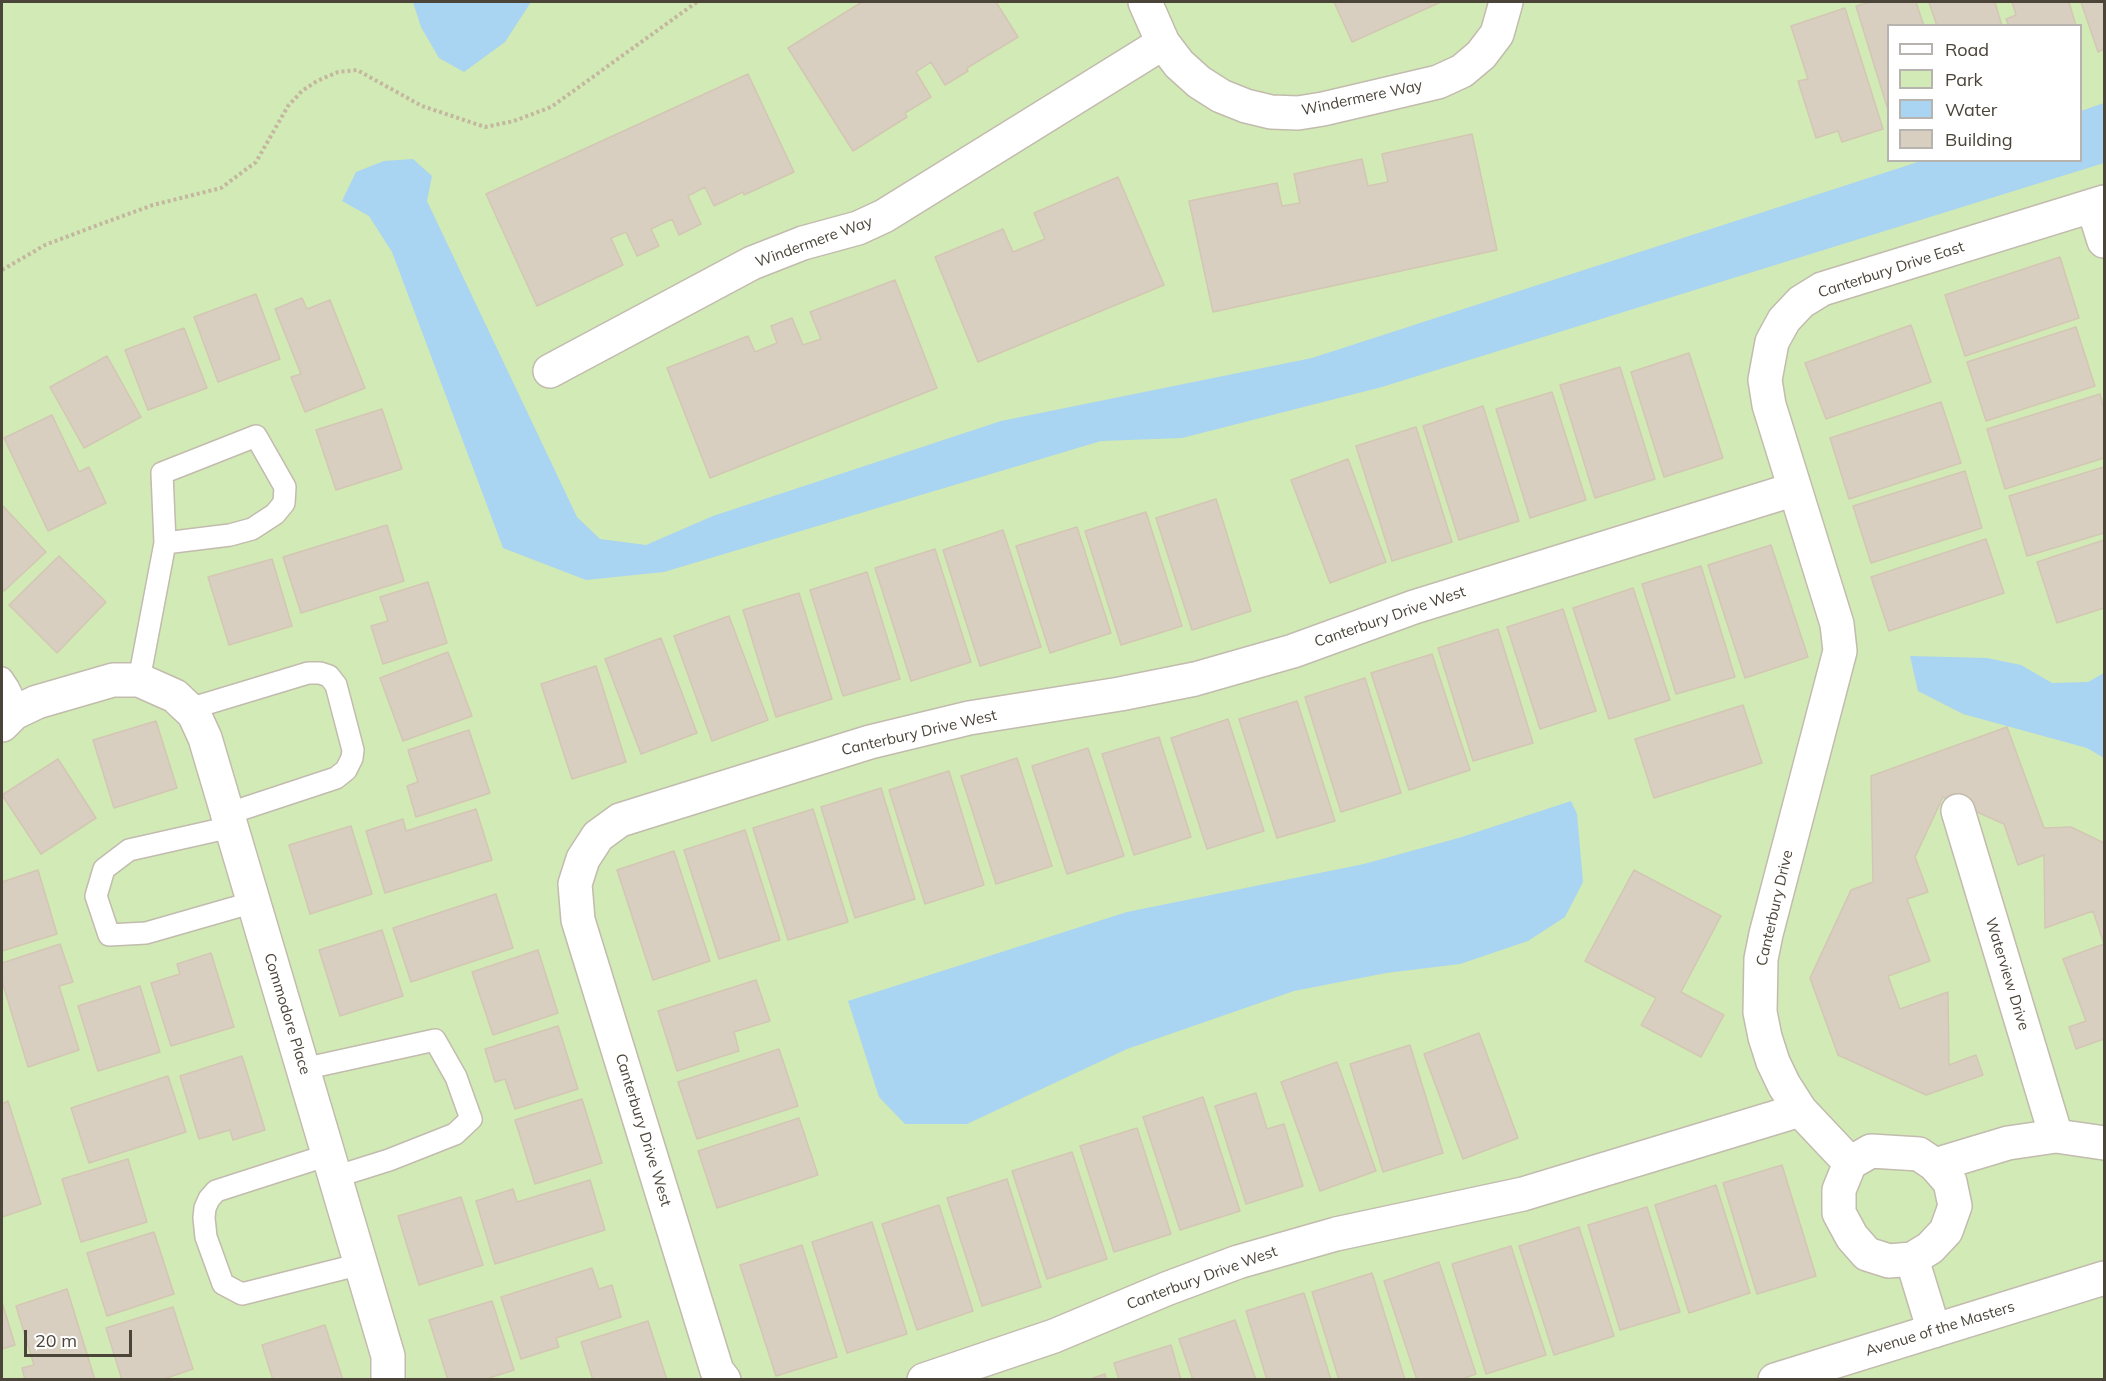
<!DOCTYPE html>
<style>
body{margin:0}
#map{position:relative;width:2106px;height:1381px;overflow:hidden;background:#f6f3ec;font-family:Mulish,sans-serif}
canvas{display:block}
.frame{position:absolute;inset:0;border:3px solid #4b4439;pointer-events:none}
.legend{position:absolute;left:1887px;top:24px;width:195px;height:138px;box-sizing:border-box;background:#fff;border:2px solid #b7b4b0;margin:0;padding:8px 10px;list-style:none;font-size:18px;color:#4b4439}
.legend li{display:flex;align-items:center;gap:12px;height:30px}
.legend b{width:30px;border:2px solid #b7b4b0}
.scale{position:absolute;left:24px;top:1330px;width:108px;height:27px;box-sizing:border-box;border:3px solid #4b4439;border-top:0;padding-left:8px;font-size:18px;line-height:21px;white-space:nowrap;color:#4b4439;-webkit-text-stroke:4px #fff;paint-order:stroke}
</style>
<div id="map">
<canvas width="2106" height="1381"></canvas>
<div class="frame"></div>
<ul class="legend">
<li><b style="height:8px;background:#fff"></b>Road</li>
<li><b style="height:16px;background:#d2eab5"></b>Park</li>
<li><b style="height:16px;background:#a9d4f2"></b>Water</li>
<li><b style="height:16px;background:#d8cfc1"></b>Building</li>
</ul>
<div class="scale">20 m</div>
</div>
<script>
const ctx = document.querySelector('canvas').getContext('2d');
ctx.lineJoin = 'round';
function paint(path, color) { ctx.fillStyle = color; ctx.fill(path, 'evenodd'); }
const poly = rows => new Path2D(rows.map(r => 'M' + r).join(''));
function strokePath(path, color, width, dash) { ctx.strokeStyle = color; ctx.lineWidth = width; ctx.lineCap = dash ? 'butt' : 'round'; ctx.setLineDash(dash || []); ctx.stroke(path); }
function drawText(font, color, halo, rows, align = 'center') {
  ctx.font = font + ' Mulish,sans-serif'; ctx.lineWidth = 6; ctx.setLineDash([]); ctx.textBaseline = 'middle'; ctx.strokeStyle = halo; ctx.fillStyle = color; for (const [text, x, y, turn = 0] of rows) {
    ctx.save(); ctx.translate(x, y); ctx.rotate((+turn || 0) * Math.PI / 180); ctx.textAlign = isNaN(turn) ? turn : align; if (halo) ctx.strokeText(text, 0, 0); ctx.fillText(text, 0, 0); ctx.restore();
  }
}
const green = poly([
 [2,2,2104,2,2104,1379,2,1380],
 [1888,26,2080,26,2080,160,1888,160]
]);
const water = poly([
 [413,2,531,2,505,42,464,72,439,58,421,27],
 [2104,103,2104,163,1382,387,1182,438,1101,441,664,572,586,580,503,548,392,252,369,216,342,201,356,172,384,161,413,159,432,176,427,201,577,517,600,539,646,545,713,516,1001,421,1312,358,1921,161,2080,160,2081,111],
 [1910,656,1987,658,2021,665,2052,683,2088,682,2104,673,2104,758,2087,748,1963,714,1918,691],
 [1571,801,1577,814,1583,882,1565,917,1528,941,1460,964,1386,973,1294,991,1127,1049,967,1124,905,1124,879,1097,848,1001,1127,912,1364,864,1462,837]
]);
const building = poly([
 [862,2,996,2,1018,37,967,68,968,71,945,85,931,62,916,72,931,97,905,113,907,117,853,151,788,48,862,2],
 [1334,2,1441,2,1352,42,1334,2],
 [1871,2,1916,2,1924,26,1888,26,1888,110,1856,6,1871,2],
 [1929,2,1995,2,2002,26,1937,26,1929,2],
 [2012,2,2069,2,2076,26,2009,26,2006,19,2016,15,2012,2],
 [2081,2,2104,2,2104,49,2098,52,2081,2],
 [1845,8,1883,129,1842,142,1838,131,1816,138,1798,81,1808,79,1791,26,1845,8],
 [748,74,794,172,744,195,743,192,714,206,705,187,688,196,701,224,679,235,672,219,651,229,659,246,637,256,626,232,611,238,623,265,537,306,486,194,748,74],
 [1472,134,1497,250,1213,312,1189,201,1277,183,1282,206,1300,203,1294,174,1362,159,1368,186,1388,182,1382,154,1472,134],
 [1118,177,1164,285,978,362,935,257,1003,229,1013,252,1045,239,1034,213,1118,177],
 [2060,257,2079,318,1965,356,1945,295,2060,257],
 [895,280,937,388,710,478,667,368,748,336,755,352,777,343,771,326,792,318,803,345,821,339,810,312,895,280],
 [256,294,280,359,218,382,194,317,256,294],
 [302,298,307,309,330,300,365,388,305,412,291,377,301,374,275,309,302,298],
 [1911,325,1931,382,1826,419,1805,363,1911,325],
 [2076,327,2095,386,1986,421,1967,362,2076,327],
 [184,328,207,388,148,410,125,350,184,328],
 [1689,353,1723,458,1664,477,1631,372,1689,353],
 [107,356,141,417,84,448,50,387,107,356],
 [1620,367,1655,479,1595,498,1560,385,1620,367],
 [1552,392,1586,500,1530,518,1496,409,1552,392],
 [2100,394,2104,409,2104,458,2005,489,1987,429,2100,394],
 [1941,402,1961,463,1849,499,1830,438,1941,402],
 [1483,406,1519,521,1459,540,1423,426,1483,406],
 [382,409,402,469,336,490,316,430,382,409],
 [52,415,79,472,89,467,106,503,48,531,4,438,52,415],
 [1416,427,1452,542,1392,561,1356,446,1416,427],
 [1348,459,1386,562,1330,583,1291,480,1348,459],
 [2104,467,2104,533,2027,556,2009,496,2104,467],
 [1965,471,1982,528,1871,563,1853,506,1965,471],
 [1216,499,1251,611,1192,630,1156,518,1216,499],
 [2,505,46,552,4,591,2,588,2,505],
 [1146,512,1182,626,1121,645,1085,531,1146,512],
 [387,525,404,581,301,613,283,557,387,525],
 [1077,527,1111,633,1050,653,1016,546,1077,527],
 [1003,530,1041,647,980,666,943,550,1003,530],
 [1986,539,2004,593,1889,631,1871,577,1986,539],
 [2104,540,2104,608,2057,623,2037,562,2104,540],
 [1771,545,1808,657,1745,678,1708,565,1771,545],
 [935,549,971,662,911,681,875,568,935,549],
 [59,556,106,602,57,653,9,605,59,556],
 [272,559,292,626,229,645,208,577,272,559],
 [1701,566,1735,677,1676,694,1642,584,1701,566],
 [867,572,900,679,843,696,810,590,867,572],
 [428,582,447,643,383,664,371,626,388,621,380,597,428,582],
 [1633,588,1670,700,1609,719,1573,608,1633,588],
 [799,593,832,699,776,717,743,610,799,593],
 [1563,609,1596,711,1540,729,1507,627,1563,609],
 [729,616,768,720,712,741,674,636,729,616],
 [1498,629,1533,743,1473,761,1438,648,1498,629],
 [661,638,697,733,641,754,605,659,661,638],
 [448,652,472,716,403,741,380,678,448,652],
 [1432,654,1470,770,1409,790,1371,673,1432,654],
 [596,666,626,762,572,779,541,684,596,666],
 [1365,678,1401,793,1341,812,1305,697,1365,678],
 [1297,701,1335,821,1277,838,1239,719,1297,701],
 [1743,705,1762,763,1654,798,1635,739,1743,705],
 [1228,719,1264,831,1207,849,1171,738,1228,719],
 [156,721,177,788,114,808,93,740,156,721],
 [2007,727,2044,828,2071,827,2104,843,2104,944,2093,911,2045,928,2044,855,2018,865,2004,824,1943,797,1915,857,1928,892,1907,899,1930,961,1888,976,1900,1009,1948,992,1949,1065,1976,1055,1983,1075,1926,1095,1838,1055,1810,978,1851,890,1873,882,1871,776,2007,727],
 [469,730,490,793,416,817,407,786,418,782,408,750,469,730],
 [1159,737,1191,837,1134,855,1102,754,1159,737],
 [1088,748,1124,856,1067,874,1032,766,1088,748],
 [1017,758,1052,866,996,884,961,776,1017,758],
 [58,759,96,818,41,854,2,795,58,759],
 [949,771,984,885,925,904,889,790,949,771],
 [881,788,915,899,855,918,821,807,881,788],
 [476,809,492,860,385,893,366,831,403,819,406,831,476,809],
 [813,809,848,922,788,940,753,828,813,809],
 [351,826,372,894,310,914,289,845,351,826],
 [745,830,780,940,719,959,684,850,745,830],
 [674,851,710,961,653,980,617,870,674,851],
 [38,870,57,934,2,951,2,882,38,870],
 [1634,870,1721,916,1681,992,1724,1015,1701,1057,1641,1025,1656,998,1585,961,1634,870],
 [496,894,513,948,411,982,393,928,496,894],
 [382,930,403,996,340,1016,319,950,382,930],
 [60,944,73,982,59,986,79,1050,28,1067,2,981,2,963,60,944],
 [2104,944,2104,1039,2076,1049,2069,1027,2086,1021,2063,959,2104,944],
 [538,950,558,1013,493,1035,472,972,538,950],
 [211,953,234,1027,171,1046,151,983,180,974,177,964,211,953],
 [756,980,770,1021,734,1032,739,1051,677,1071,658,1011,756,980],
 [140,986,160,1052,98,1071,78,1006,140,986],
 [558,1026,578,1089,515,1109,505,1079,495,1082,485,1049,558,1026],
 [1479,1033,1518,1138,1463,1159,1424,1054,1479,1033],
 [1410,1045,1443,1153,1383,1172,1350,1064,1410,1045],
 [779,1049,798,1106,697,1139,678,1082,779,1049],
 [242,1056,265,1130,233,1140,230,1130,199,1139,180,1076,242,1056],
 [1337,1062,1376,1171,1320,1191,1281,1082,1337,1062],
 [168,1076,186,1132,89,1163,71,1108,168,1076],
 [1256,1093,1267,1129,1284,1124,1303,1186,1246,1204,1215,1106,1256,1093],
 [1203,1097,1240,1211,1180,1230,1143,1117,1203,1097],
 [582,1099,602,1163,535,1184,515,1120,582,1099],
 [8,1101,41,1204,2,1217,2,1104,8,1101],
 [799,1118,818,1175,717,1208,698,1151,799,1118],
 [1137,1128,1171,1234,1114,1252,1080,1146,1137,1128],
 [1072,1152,1107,1259,1047,1279,1012,1171,1072,1152],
 [128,1159,147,1222,81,1242,62,1179,128,1159],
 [1782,1165,1816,1276,1757,1294,1723,1183,1782,1165],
 [1007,1179,1041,1287,982,1306,947,1198,1007,1179],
 [590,1180,605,1230,495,1264,476,1201,513,1189,517,1202,590,1180],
 [1716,1185,1750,1293,1689,1313,1655,1205,1716,1185],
 [461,1197,483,1265,419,1285,398,1216,461,1197],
 [939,1205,973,1311,917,1330,882,1224,939,1205],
 [1647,1207,1680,1312,1620,1330,1588,1225,1647,1207],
 [872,1222,907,1334,847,1353,812,1242,872,1222],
 [1579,1227,1614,1336,1554,1355,1519,1246,1579,1227],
 [154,1232,174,1294,107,1316,87,1253,154,1232],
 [802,1245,837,1357,776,1376,740,1265,802,1245],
 [1511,1246,1546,1355,1486,1374,1452,1264,1511,1246],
 [1439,1262,1476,1374,1459,1380,1417,1380,1384,1281,1439,1262],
 [592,1268,599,1289,612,1285,621,1317,556,1338,559,1347,521,1359,501,1297,592,1268],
 [1372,1273,1405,1380,1339,1380,1312,1292,1372,1273],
 [67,1289,95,1380,25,1380,22,1368,34,1365,16,1306,67,1289],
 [1304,1293,1331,1380,1267,1380,1246,1311,1304,1293],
 [492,1301,514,1370,483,1380,448,1380,429,1320,492,1301],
 [2,1302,15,1345,2,1349,2,1302],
 [173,1307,193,1369,161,1380,122,1380,106,1328,173,1307],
 [1235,1320,1256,1380,1193,1380,1179,1339,1235,1320],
 [648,1321,667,1380,593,1380,581,1342,648,1321],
 [325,1325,343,1380,273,1380,262,1345,325,1325],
 [1171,1345,1181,1380,1119,1380,1114,1363,1171,1345],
 [1105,1374,1106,1380,1087,1380,1105,1374]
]);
const path = poly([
 [2,270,45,245,98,225,153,205,221,188,256,162,288,106,302,91,317,81,338,72,357,70,422,106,485,127,514,121,551,107,697,2]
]);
const service = poly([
 [2,678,8,687,20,711],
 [139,680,165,543,162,473,256,436,285,487,284,503,275,514,252,529,230,535,165,543],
 [189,709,308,673,320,673,329,676,336,685,353,750,352,758,346,770,336,778,227,814],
 [231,827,129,850,104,869,96,896,109,935,146,933,254,902],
 [303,1069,435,1040,456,1077,471,1119,455,1134,389,1160,335,1177],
 [328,1155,216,1191,209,1199,205,1208,204,1218,206,1237,223,1284,242,1294,361,1264]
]);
const minor = poly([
 [1145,2,1163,43,1179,64,1199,82,1221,96,1246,106,1271,112,1298,113,1323,109,1438,82,1462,71,1481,55,1497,34,1506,2],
 [2093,206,2104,241],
 [550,371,752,263,803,243,858,228,884,216,1163,43],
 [2,725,14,713,37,702,113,680,139,680,175,696,194,714,205,738,388,1356,388,1380],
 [1958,811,2056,1136],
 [1850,1163,1800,1110,1784,1085,1773,1062,1765,1037,1760,1012,1761,959,1766,934,1840,651,1837,624,1769,405,1765,380,1772,342,1784,320,1801,302,1822,289,2104,202],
 [1850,1163,1839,1190,1839,1213,1852,1237,1867,1254,1889,1261,1912,1259,1930,1248,1946,1231,1955,1206,1950,1182,1935,1165],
 [1850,1163,1871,1151,1919,1154,1935,1165,2008,1143,2056,1136,2104,1143],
 [1912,1259,1934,1331],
 [724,1380,717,1371,578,920,575,884,583,859,598,836,620,820,870,742,969,718,1120,694,1195,679,1293,651,1414,607,1795,489],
 [924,1380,1054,1336,1166,1289,1238,1262,1336,1234,1523,1194,1800,1110],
 [1775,1380,2104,1278]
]);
const streetNames = [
 ["Windermere Way",1362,98,-12],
 ["Windermere Way",814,242,-20],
 ["Canterbury Drive East",1891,270,-18],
 ["Canterbury Drive West",1390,617,-19],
 ["Canterbury Drive West",919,733,-13],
 ["Canterbury Drive",1775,908,-77],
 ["Waterview Drive",2007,974,73],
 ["Commodore Place",287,1014,73],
 ["Canterbury Drive West",643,1130,73],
 ["Canterbury Drive West",1202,1278,-20],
 ["Avenue of the Masters",1940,1329,-17]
];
paint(green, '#d2eab5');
paint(water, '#a9d4f2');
paint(building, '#d8cfc1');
strokePath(building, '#d3c7b4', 1.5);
strokePath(service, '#c2bbae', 24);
strokePath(minor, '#c2bbae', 36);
strokePath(path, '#c4b79f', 4, [3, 3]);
strokePath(service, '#fff', 21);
strokePath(minor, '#fff', 33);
drawText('15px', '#4b4439', '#fff', streetNames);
</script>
